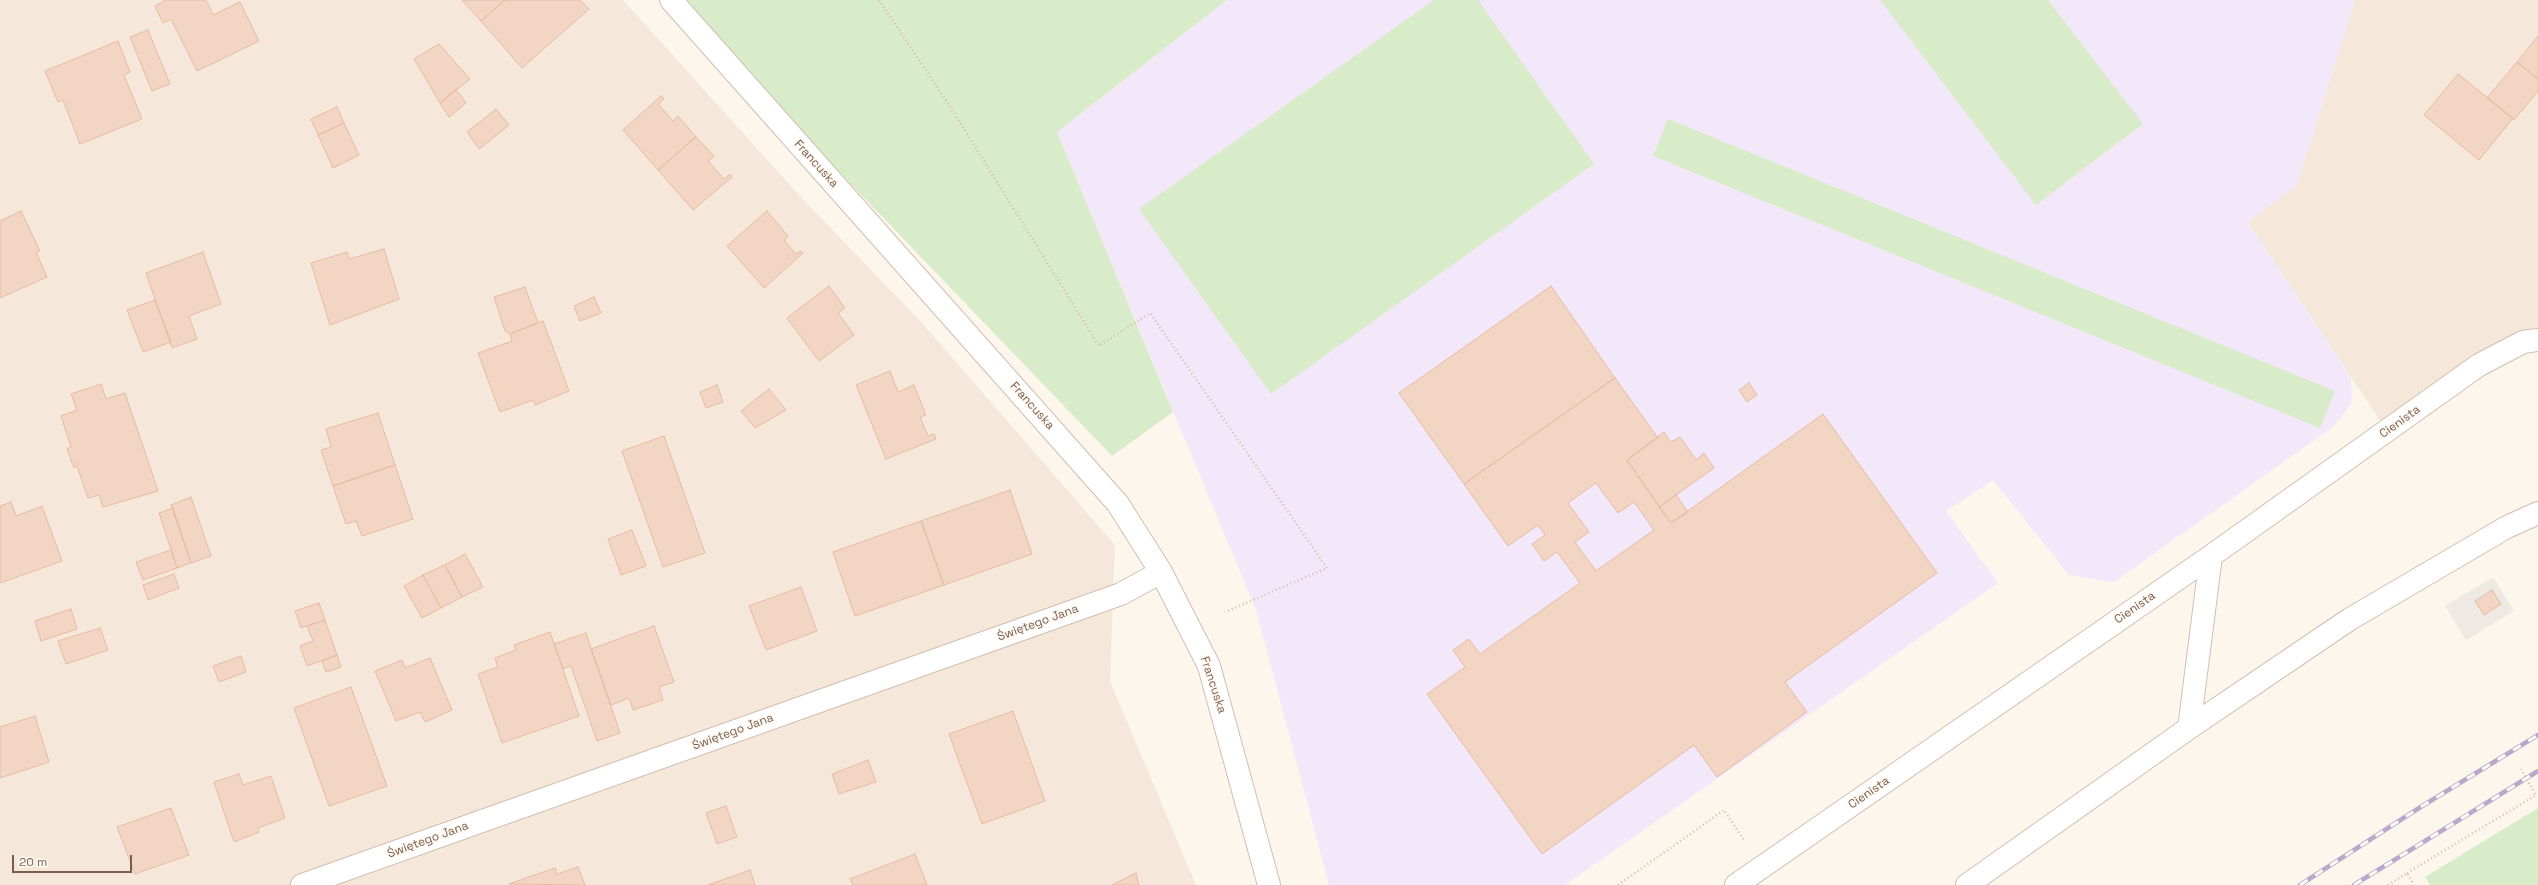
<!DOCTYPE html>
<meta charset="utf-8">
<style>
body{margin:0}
#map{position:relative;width:2538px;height:885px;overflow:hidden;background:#fdf6ec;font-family:"Space Grotesk",sans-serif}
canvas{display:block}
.scale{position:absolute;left:12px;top:855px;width:120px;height:18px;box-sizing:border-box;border:2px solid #7a5c4d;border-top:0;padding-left:5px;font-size:12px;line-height:14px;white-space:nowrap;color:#7a5c4d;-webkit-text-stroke:3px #fffaf3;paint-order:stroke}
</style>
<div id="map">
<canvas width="2538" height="885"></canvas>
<div class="scale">20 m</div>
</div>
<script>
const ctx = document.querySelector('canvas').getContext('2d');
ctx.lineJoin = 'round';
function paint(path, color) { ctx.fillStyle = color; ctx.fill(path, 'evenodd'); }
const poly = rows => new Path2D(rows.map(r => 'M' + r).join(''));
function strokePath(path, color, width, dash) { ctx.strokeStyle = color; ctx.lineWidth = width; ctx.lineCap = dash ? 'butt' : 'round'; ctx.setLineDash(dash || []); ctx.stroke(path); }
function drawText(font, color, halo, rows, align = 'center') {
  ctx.font = font + ' "Space Grotesk",sans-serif'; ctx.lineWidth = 3; ctx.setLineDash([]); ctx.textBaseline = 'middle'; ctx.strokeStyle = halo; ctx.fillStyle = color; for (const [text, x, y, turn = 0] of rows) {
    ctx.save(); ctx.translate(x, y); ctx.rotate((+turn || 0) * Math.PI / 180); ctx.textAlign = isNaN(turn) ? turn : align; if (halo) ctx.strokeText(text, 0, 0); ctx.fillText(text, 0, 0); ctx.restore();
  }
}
const residential = poly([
 [0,0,623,0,799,195,923,324,1115,545,1110,681,1196,885,0,885],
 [2355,0,2538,0,2538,342,2387,431,2248,222,2297,185]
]);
const industrial = poly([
 [2493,577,2514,611,2466,640,2445,606]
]);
const education = poly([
 [1227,0,2355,0,2297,185,2248,222,2351,377,2352,403,2333,427,2114,582,2069,575,1993,480,1946,511,1998,583,1565,885,1329,885,1256,610,1057,132]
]);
const green = poly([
 [674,0,1227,0,1057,132,1173,412,1112,456],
 [1434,0,1478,0,1594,164,1271,394,1139,209],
 [1880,0,2048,0,2143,124,2036,205],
 [1668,119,2335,391,2320,428,1653,156],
 [2538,808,2538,885,2430,885,2425,877]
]);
const building = poly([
 [166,0,206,0,213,15,240,2,259,41,197,71,171,19,163,23,155,6,166,0],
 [462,0,505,0,481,21,462,0],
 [505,0,580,0,589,9,522,68,481,21,505,0],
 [148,30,170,84,152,91,130,37,148,30],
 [2538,36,2538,79,2517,62,2538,36],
 [118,41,130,72,124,75,142,119,80,144,63,100,58,102,45,71,118,41],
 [439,44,470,79,440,103,414,59,439,44],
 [2517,62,2538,79,2538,91,2514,120,2487,98,2517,62],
 [2458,74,2513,118,2479,160,2424,115,2458,74],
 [456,89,466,103,449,117,440,103,456,89],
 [661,96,664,99,658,104,673,121,678,116,696,137,658,170,623,130,661,96],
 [337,107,344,123,318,135,311,119,337,107],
 [496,109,509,125,479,149,467,132,496,109],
 [344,123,359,155,333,168,318,135,344,123],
 [696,137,714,156,708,161,724,179,730,174,732,177,693,210,658,170,696,137],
 [21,211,40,251,36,252,47,277,0,298,0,221,21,211],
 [767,211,788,236,784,240,796,254,801,251,803,253,764,288,727,246,767,211],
 [384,249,399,299,330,325,311,263,347,252,349,259,384,249],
 [203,252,221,304,189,316,197,339,172,348,146,273,203,252],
 [829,286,845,308,838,313,854,335,819,361,787,318,829,286],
 [1551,286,1615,378,1464,484,1399,393,1551,286],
 [525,287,538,323,510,334,505,331,494,297,525,287],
 [594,297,601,313,580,321,574,306,594,297],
 [155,300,171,342,143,352,127,310,155,300],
 [543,321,569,391,535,405,533,400,500,412,478,353,512,341,510,334,543,321],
 [890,371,898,392,914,385,926,415,920,417,928,436,934,434,936,439,886,459,856,385,890,371],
 [1615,378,1658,438,1627,460,1671,523,1823,414,1937,573,1785,682,1807,712,1717,777,1694,745,1542,854,1427,694,1465,667,1453,650,1469,639,1480,654,1580,583,1557,552,1544,561,1532,544,1545,535,1538,525,1508,546,1464,484,1615,378],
 [1596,483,1618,513,1634,502,1654,530,1596,571,1575,542,1589,532,1568,503,1596,483],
 [1749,383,1757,395,1747,402,1739,390,1749,383],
 [101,384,106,399,125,393,158,491,103,507,99,495,88,498,77,466,74,468,67,449,71,447,61,416,77,410,71,394,101,384],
 [717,385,723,402,706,408,700,392,717,385],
 [769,389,786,410,755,428,741,411,769,389],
 [378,413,395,465,333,486,321,450,331,447,326,429,378,413],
 [1664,432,1671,442,1680,437,1696,460,1704,453,1714,468,1659,507,1627,460,1664,432],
 [664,436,705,553,663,567,622,451,664,436],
 [395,465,413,519,362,536,356,521,346,524,333,486,395,465],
 [1010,490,1032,554,944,585,921,521,1010,490],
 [1676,495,1688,512,1671,523,1659,507,1676,495],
 [191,497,211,556,191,563,171,505,191,497],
 [11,502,16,516,42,506,62,561,0,583,0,506,11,502],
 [173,508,191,563,177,568,159,513,173,508],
 [921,521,944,585,855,616,833,552,921,521],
 [632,530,646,566,621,575,608,539,632,530],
 [171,550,177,568,143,580,136,562,171,550],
 [465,554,483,587,462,597,445,565,465,554],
 [445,565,462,597,441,608,423,575,445,565],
 [174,574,179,588,148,600,143,585,174,574],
 [423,575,441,608,422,618,404,586,423,575],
 [801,587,817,631,766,650,749,606,801,587],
 [2492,590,2501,604,2484,615,2475,601,2492,590],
 [319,603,325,620,301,628,295,611,319,603],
 [71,609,77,629,41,641,35,621,71,609],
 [325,620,337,655,307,666,300,646,313,641,307,626,325,620],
 [654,626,674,682,659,687,663,700,633,710,629,698,611,705,591,649,654,626],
 [100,628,108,650,66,664,58,641,100,628],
 [550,632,579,716,502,743,478,674,498,667,495,658,516,650,514,645,550,632],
 [586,633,620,733,597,741,571,666,563,669,554,644,586,633],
 [337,655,341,667,326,672,322,661,337,655],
 [241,656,246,672,219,682,213,666,241,656],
 [430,658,452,710,425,722,420,712,396,721,375,671,402,660,405,668,430,658],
 [351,687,387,786,329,806,294,708,351,687],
 [1013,711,1045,801,982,824,949,734,1013,711],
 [35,716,49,762,0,778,0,727,35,716],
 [868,760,876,782,839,794,832,774,868,760],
 [239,774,243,785,271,776,285,818,258,828,259,832,234,842,214,782,239,774],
 [726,806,737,837,717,844,706,813,726,806],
 [171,808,189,855,135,874,117,827,171,808],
 [915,854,927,885,853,885,850,879,915,854],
 [578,867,585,885,509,884,555,868,557,874,578,867],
 [750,870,755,885,708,885,750,870],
 [1136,873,1139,885,1112,885,1136,873]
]);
const path = poly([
 [879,0,944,97,1099,346,1150,313,1327,568,1225,612],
 [2407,873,2536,795,2521,769],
 [1618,885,1724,810,1744,840],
 [2388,885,2407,873,2414,885]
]);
const street = poly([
 [671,0,1118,504,1161,572,1209,666,1269,885],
 [2189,728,2211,556],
 [302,885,1121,594,1161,572],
 [1736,885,2211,556,2479,365,2523,342,2538,340],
 [1967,885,2189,728,2350,619,2507,527,2538,513]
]);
const rail = poly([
 [2300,885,2419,808,2538,735],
 [2354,885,2538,771]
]);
const streetNames = [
 ["Francuska",816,164,48],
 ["Francuska",1032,406,48],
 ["Cienista",2400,422,-36],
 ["Cienista",2135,608,-35],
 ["Świętego Jana",1038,623,-20],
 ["Francuska",1213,685,72],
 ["Świętego Jana",733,732,-20],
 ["Cienista",1869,793,-35],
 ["Świętego Jana",428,840,-20]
];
paint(residential, '#f5e8da');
paint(industrial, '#efe9e4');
paint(education, '#f3e8fa');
paint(green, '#d8ecc9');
paint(building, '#f3d5c3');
strokePath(building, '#e6bba3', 1);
strokePath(street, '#d1beb0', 24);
strokePath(path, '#d9b8a5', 2.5, [1, 3]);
strokePath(street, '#fff', 22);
strokePath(rail, '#b9a8c9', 4.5);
strokePath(rail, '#fffaf3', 3, [9]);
drawText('12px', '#7a5c4d', '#fffaf3', streetNames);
</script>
